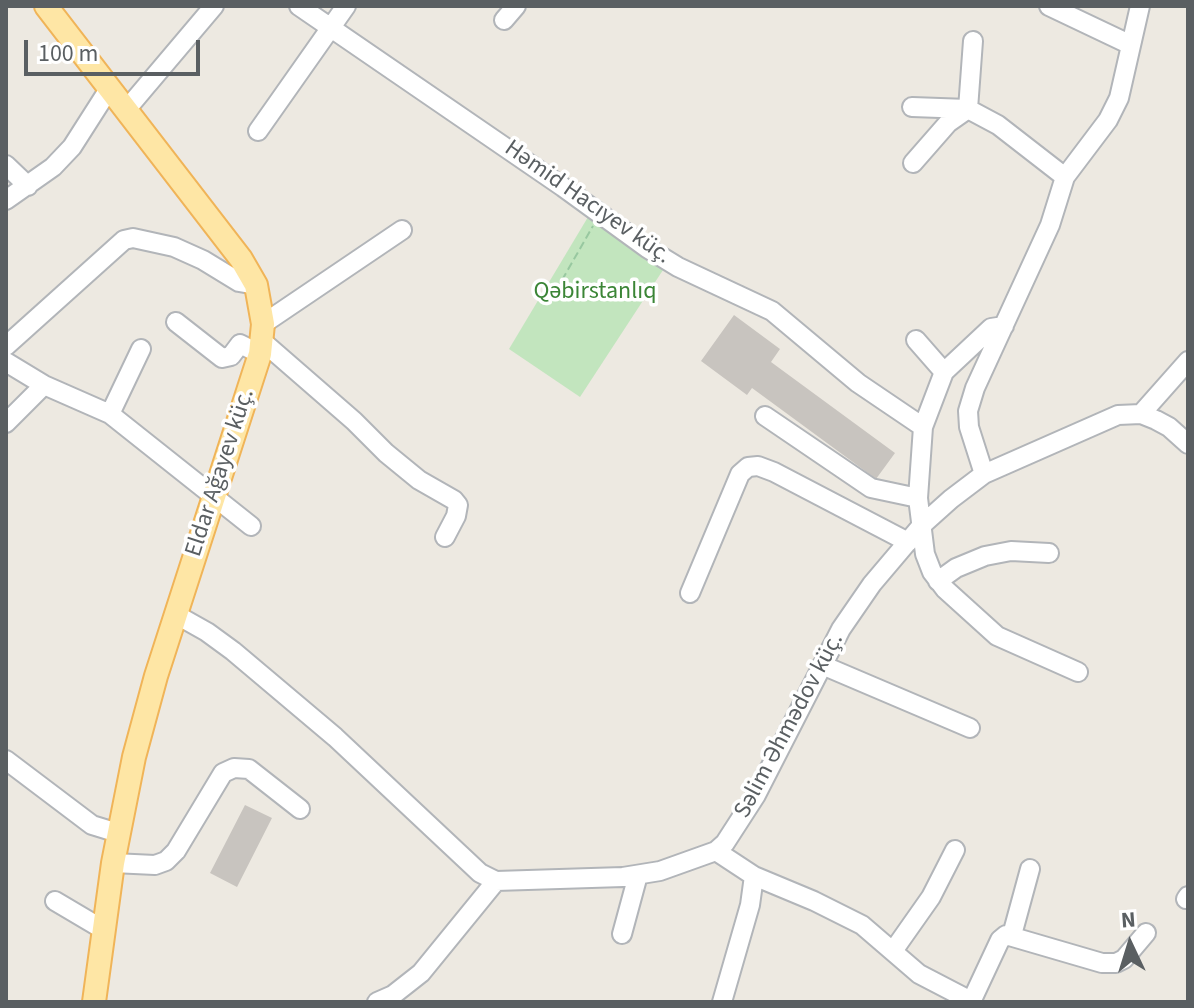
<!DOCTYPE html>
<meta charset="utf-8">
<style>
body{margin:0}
#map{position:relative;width:1194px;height:1008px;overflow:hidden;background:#ede9e1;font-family:"Source Sans 3",sans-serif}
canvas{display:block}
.frame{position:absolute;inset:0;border:8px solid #5a5f62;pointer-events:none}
.north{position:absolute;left:1090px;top:904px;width:80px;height:80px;-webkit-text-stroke:6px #fff;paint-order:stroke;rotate:356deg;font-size:22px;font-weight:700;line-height:32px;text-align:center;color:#5a5f62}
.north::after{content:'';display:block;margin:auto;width:28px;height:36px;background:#5a5f62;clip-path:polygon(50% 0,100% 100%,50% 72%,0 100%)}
.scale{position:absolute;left:24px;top:40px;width:176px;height:36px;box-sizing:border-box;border:4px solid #5a5f62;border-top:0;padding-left:10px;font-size:24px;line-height:28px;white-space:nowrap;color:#5a5f62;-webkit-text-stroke:6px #fff;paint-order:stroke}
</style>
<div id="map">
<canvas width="1194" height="1008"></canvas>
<div class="frame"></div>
<div class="north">N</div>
<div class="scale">100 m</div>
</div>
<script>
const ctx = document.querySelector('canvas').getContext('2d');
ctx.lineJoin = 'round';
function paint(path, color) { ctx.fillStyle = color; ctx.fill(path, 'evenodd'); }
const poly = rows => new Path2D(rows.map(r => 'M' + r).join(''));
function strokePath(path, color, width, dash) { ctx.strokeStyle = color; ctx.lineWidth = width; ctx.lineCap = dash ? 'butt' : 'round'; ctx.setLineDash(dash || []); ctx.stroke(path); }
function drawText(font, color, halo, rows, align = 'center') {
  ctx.font = font + ' "Source Sans 3",sans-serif'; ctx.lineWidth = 7; ctx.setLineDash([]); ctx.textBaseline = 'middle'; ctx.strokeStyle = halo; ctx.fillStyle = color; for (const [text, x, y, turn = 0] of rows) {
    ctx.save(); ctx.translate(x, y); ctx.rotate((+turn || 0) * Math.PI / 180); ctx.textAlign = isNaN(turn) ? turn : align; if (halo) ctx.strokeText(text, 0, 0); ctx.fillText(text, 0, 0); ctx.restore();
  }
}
const green = poly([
 [588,217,663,270,580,397,509,349]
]);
const building = poly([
 [734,315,780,349,771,362,895,453,876,479,752,388,747,395,701,361],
 [245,805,272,818,237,887,210,873]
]);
const path = poly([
 [550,301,593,226]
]);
const minor = poly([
 [299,6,563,187,647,248,678,267,772,311,858,383,923,427],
 [1049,6,1131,45],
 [504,20,516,6],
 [912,107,968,109,998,125,1065,177],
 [126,110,214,6],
 [258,131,346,6],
 [913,163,948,123,968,109,973,41],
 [6,165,28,186],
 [6,200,53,167,72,147,109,89],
 [176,322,222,358,231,356,240,344,260,354],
 [263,324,402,230],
 [1004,326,991,328,944,372,923,427,918,498,925,554,932,572,945,589,997,636,1078,672],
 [916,340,944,372],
 [262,341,354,421,386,453,419,480,454,500,458,505,456,516,445,537],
 [6,346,124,240,133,238,174,247,203,260,239,282,256,285],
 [6,362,44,385,110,414,251,526],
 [110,414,141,349],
 [1141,414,1188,361],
 [765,416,871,488,918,498],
 [6,423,44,385],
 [984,474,969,427,968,411,975,388,1050,225,1065,177,1108,120,1119,98,1140,6],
 [938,581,956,568,985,556,1011,551,1049,553],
 [690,593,740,474,748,467,758,466,774,472,908,542],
 [175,614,207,632,233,651,335,737,480,873,496,881,623,877,660,871,716,851,725,843,756,795,841,629,872,584,922,525,951,499,984,474,1118,415,1141,414,1156,420,1169,427,1188,444],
 [822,665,970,728],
 [6,760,92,825,118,833],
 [716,851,754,876,750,905,722,1002],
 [113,863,155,865,166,861,176,851,223,773,234,768,249,769,300,809],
 [754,876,814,901,862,925,919,974,971,1001],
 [1186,899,1188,896],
 [55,901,104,930],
 [622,934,638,875],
 [1012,935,1030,869],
 [893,951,931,897,955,850],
 [377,1002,393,995,421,973,496,881],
 [971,1002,1000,940,1006,935,1102,963,1116,963,1124,959,1146,933]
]);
const major = poly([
 [46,6,241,259,256,285,263,324,260,354,156,676,134,757,113,863,94,1002]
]);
const streetNames = [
 ["Həmid Hacıyev küç.",587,203,35],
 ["Eldar Ağayev küç.",221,473,-72],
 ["Səlim Əhmədov küç.",790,726,-62]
];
const parkNames = [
 ["Qəbirstanlıq",595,293]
];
paint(green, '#c2e5be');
paint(building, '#c8c4bf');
strokePath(minor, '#b2b5b9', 22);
strokePath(major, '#f0b458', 26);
strokePath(path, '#98c8a0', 2, [8, 4]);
strokePath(minor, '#fff', 18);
strokePath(major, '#fee6a5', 22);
drawText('24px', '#5a5f62', '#fff', streetNames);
drawText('24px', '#3b8536', '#fff', parkNames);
</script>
